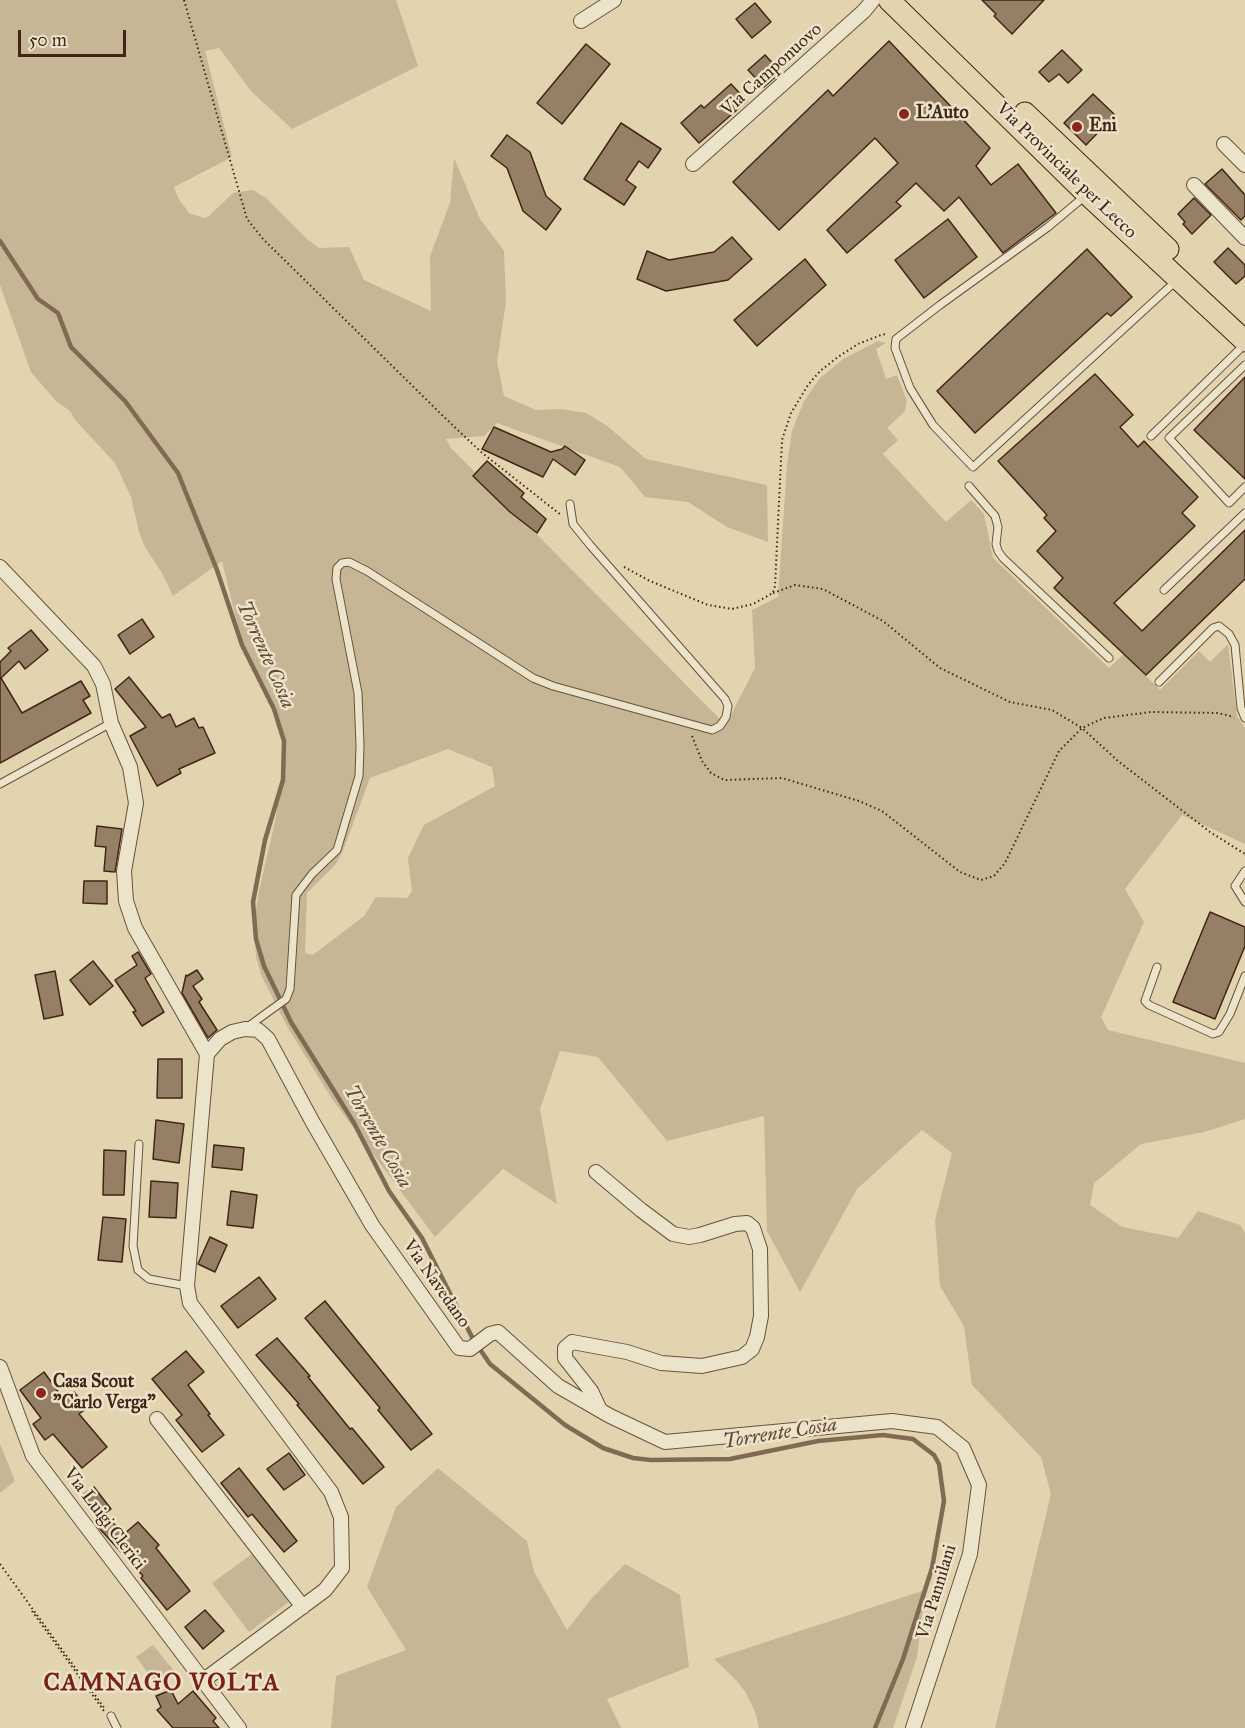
<!DOCTYPE html>
<style>
body{margin:0}
#map{position:relative;width:1245px;height:1728px;overflow:hidden;background:#e1d4af;font-family:"IM FELL Great Primer",serif}
canvas{display:block}
.scale{position:absolute;left:18px;top:30px;width:108px;height:27px;box-sizing:border-box;border:3px solid #432516;border-top:0;padding-left:8px;font-size:18px;line-height:21px;white-space:nowrap;color:#432516;-webkit-text-stroke:4px #ece3cb;paint-order:stroke}
</style>
<div id="map">
<canvas width="1245" height="1728"></canvas>
<div class="scale">50 m</div>
</div>
<script>
const ctx = document.querySelector('canvas').getContext('2d');
ctx.lineJoin = 'round';
function paint(path, color) { ctx.fillStyle = color; ctx.fill(path, 'evenodd'); }
const poly = rows => new Path2D(rows.map(r => 'M' + r).join(''));
function strokePath(path, color, width, dash) { ctx.strokeStyle = color; ctx.lineWidth = width; ctx.lineCap = dash ? 'butt' : 'round'; ctx.setLineDash(dash || []); ctx.stroke(path); }
function drawText(font, color, halo, rows, align = 'center') {
  ctx.font = font + ' "IM FELL Great Primer",serif'; ctx.lineWidth = 5; ctx.setLineDash([]); ctx.textBaseline = 'middle'; ctx.strokeStyle = halo; ctx.fillStyle = color; for (const [text, x, y, turn = 0] of rows) {
    ctx.save(); ctx.translate(x, y); ctx.rotate((+turn || 0) * Math.PI / 180); ctx.textAlign = isNaN(turn) ? turn : align; if (halo) ctx.strokeText(text, 0, 0); ctx.fillText(text, 0, 0); ctx.restore();
  }
}
const green = poly([
 [0,0,396,0,418,66,292,129,251,91,219,48,205,51,232,157,174,187,178,198,189,213,204,218,209,216,233,193,253,190,266,198,307,239,319,248,349,247,364,280,431,311,430,256,450,203,454,158,480,219,504,251,506,302,497,362,504,396,536,410,560,409,586,413,606,425,646,459,767,485,768,542,727,527,688,502,645,497,620,467,497,423,484,436,446,439,451,448,726,725,755,668,752,610,778,597,787,465,792,431,804,401,820,378,843,359,878,341,886,343,876,349,886,379,897,375,907,401,905,411,887,428,898,440,883,454,946,522,971,500,984,514,993,558,1109,668,1124,654,1160,690,1199,651,1210,662,1228,644,1237,716,1245,728,1245,844,1182,815,1125,889,1144,922,1101,1017,1108,1030,1245,1063,1245,1119,1204,1132,1141,1144,1094,1183,1090,1205,1122,1227,1178,1238,1198,1211,1240,1225,1245,1233,1245,1728,995,1728,1051,1494,1041,1457,972,1385,964,1326,940,1286,935,1220,952,1153,922,1130,857,1189,800,1292,767,1231,764,1116,667,1141,598,1057,560,1051,540,1109,557,1204,503,1169,435,1237,332,1099,288,1028,262,977,256,957,254,927,258,895,275,822,279,795,284,750,282,727,272,701,243,647,222,561,173,596,163,575,145,547,139,532,131,497,115,463,76,421,70,411,56,401,31,372,0,285],
 [448,749,492,767,495,786,424,825,408,858,412,891,407,898,376,897,364,916,313,955,305,953,307,893,336,864,343,851,370,778],
 [0,1444,15,1481,0,1493],
 [438,1468,527,1541,534,1572,567,1630,592,1598,625,1564,680,1595,689,1667,607,1699,621,1728,331,1728,336,1676,406,1650,367,1587,396,1507],
 [252,1554,289,1602,249,1632,212,1583],
 [925,1590,917,1657,893,1728,759,1728,756,1714,746,1693,737,1681,714,1659],
 [153,1645,175,1672,156,1684,136,1657]
]);
const stream = poly([
 [0,241,38,299,58,313,71,347,125,401,178,473,217,570,242,645,274,709,284,741,283,780,265,840,253,902,256,939,264,966,291,1022,354,1123,389,1191,422,1238,473,1339,490,1364,565,1425,603,1448,633,1458,651,1460,730,1459,818,1441,883,1435,913,1439,934,1455,939,1464,944,1501,932,1568,903,1659,875,1728]
]);
const building = poly([
 [982,0,1044,0,1012,34,994,16,996,14,982,0],
 [755,3,771,22,752,38,736,19,755,3],
 [889,41,990,148,976,166,991,185,1018,164,1056,213,1003,253,959,197,944,211,916,183,896,202,901,206,847,253,827,230,898,163,875,138,779,230,733,182,828,90,833,96,889,41],
 [586,44,610,64,562,124,537,103,586,44],
 [1062,50,1082,70,1068,83,1059,74,1049,82,1039,72,1062,50],
 [765,55,781,72,764,87,748,70,765,55],
 [731,84,747,101,699,143,681,123,701,105,704,108,731,84],
 [1093,94,1115,115,1086,145,1064,123,1093,94],
 [621,123,661,149,648,168,639,161,626,180,636,187,624,205,584,179,621,123],
 [507,135,530,152,546,196,561,209,546,230,523,211,507,168,491,156,507,135],
 [1222,169,1245,195,1245,216,1241,220,1205,184,1222,169],
 [1194,198,1211,215,1192,234,1183,224,1185,222,1178,214,1194,198],
 [948,219,977,257,924,298,895,260,948,219],
 [732,237,752,259,728,280,666,291,637,279,647,251,669,260,714,252,732,237],
 [1228,248,1245,265,1245,276,1236,284,1214,262,1228,248],
 [1087,249,1132,297,1111,316,1107,313,975,433,937,391,1087,249],
 [805,259,826,285,757,346,734,320,805,259],
 [1095,374,1133,415,1120,427,1138,447,1144,441,1198,497,1182,513,1195,526,1114,603,1142,631,1245,530,1245,579,1146,675,1054,588,1063,578,1037,551,1056,531,1044,518,1047,515,998,461,1095,374],
 [1245,377,1245,479,1194,430,1245,377],
 [494,427,551,452,562,449,565,446,585,460,575,475,553,459,543,477,482,449,494,427],
 [487,461,524,493,521,497,546,519,537,533,510,512,473,476,487,461],
 [142,619,154,637,130,654,118,635,142,619],
 [31,630,48,650,25,669,19,661,1,678,22,713,81,681,90,696,83,700,91,713,0,763,0,662,11,651,8,648,31,630],
 [129,677,162,718,170,714,176,727,194,718,199,728,203,727,215,753,179,769,181,773,157,786,130,736,146,727,115,689,129,677],
 [97,826,122,829,115,872,104,871,106,847,95,846,97,826],
 [84,881,107,881,107,904,83,903,84,881],
 [1210,912,1245,927,1245,946,1215,1019,1173,1002,1210,912],
 [138,952,151,974,145,978,164,1012,142,1026,133,1012,136,1011,115,980,137,965,132,956,138,952],
 [93,961,113,986,90,1005,70,980,93,961],
 [197,970,203,979,193,986,202,999,199,1002,217,1030,208,1038,182,993,186,975,187,976,197,970],
 [55,971,63,1015,44,1019,35,975,55,971],
 [158,1059,182,1059,182,1098,157,1098,158,1059],
 [156,1120,184,1124,179,1163,153,1159,156,1120],
 [214,1145,244,1148,242,1170,212,1167,214,1145],
 [104,1150,126,1151,124,1195,103,1195,104,1150],
 [151,1181,178,1183,176,1218,149,1217,151,1181],
 [231,1191,257,1195,253,1228,227,1225,231,1191],
 [103,1217,126,1219,122,1262,98,1260,103,1217],
 [210,1237,227,1245,215,1272,198,1264,210,1237],
 [259,1277,276,1299,238,1328,221,1306,259,1277],
 [325,1301,432,1434,411,1450,378,1410,380,1408,305,1318,325,1301],
 [277,1338,310,1376,308,1377,350,1429,352,1428,384,1467,363,1484,297,1405,299,1404,256,1355,277,1338],
 [186,1351,204,1372,188,1385,210,1414,208,1415,224,1435,202,1452,176,1420,182,1415,152,1379,186,1351],
 [44,1372,64,1400,74,1392,87,1408,79,1414,107,1447,82,1468,53,1434,45,1440,33,1424,41,1418,20,1390,44,1372],
 [289,1453,305,1475,284,1490,267,1469,289,1453],
 [239,1468,297,1541,284,1552,252,1514,248,1517,221,1483,239,1468],
 [94,1487,111,1509,100,1517,84,1494,94,1487],
 [109,1519,124,1534,138,1522,159,1545,156,1548,190,1591,167,1610,141,1578,143,1576,99,1528,109,1519],
 [205,1610,224,1631,203,1649,185,1627,205,1610],
 [171,1690,178,1704,193,1691,216,1718,213,1721,219,1728,173,1728,157,1710,161,1707,156,1696,171,1690]
]);
const path = poly([
 [184,0,247,219,263,239,442,415,481,452,561,515],
 [624,567,650,581,708,605,732,609,753,604,773,593,775,586,782,440,791,413,808,385,820,371,838,357,858,344,881,335,887,334],
 [773,593,795,585,823,589,883,621,940,668,1010,702,1052,710,1082,728,1118,761,1210,832,1245,854],
 [692,736,702,761,711,773,724,780,782,778,859,801,882,811,960,872,981,880,994,876,1005,863,1059,751,1082,728,1104,718,1151,712,1218,713,1234,717],
 [0,1564,105,1709],
 [32,1611,104,1711]
]);
const lane = poly([
 [1085,196,1048,227,940,305,896,339,895,348,910,388,933,425,973,467,1177,280],
 [1245,365,1169,438,1229,503,1245,487],
 [1151,436,1245,344],
 [969,486,995,516,998,527,996,544,998,551,1003,558,1109,658],
 [1164,590,1245,513],
 [1159,682,1213,628,1219,626,1229,634,1235,645,1241,708,1245,718],
 [0,784,111,723],
 [1245,871,1235,886,1245,902],
 [1157,967,1145,1001,1149,1005,1213,1034,1219,1032,1230,1014,1245,976],
 [246,1028,286,999,290,989,296,895,312,874,337,850,359,776,360,746,358,693,336,579,337,568,342,563,349,562,367,571,533,678,553,686,712,730,720,726,726,717,728,706,725,699,590,545,573,524,570,504],
 [139,1144,133,1246,138,1270,149,1279,187,1286],
 [111,1716,117,1728]
]);
const street = poly([
 [581,21,614,0],
 [1224,144,1245,165],
 [693,164,864,11,873,0],
 [1194,185,1245,238],
 [0,567,94,666,103,684,111,723,130,767,136,803,124,871,126,901,135,928,207,1054],
 [596,1172,641,1210,673,1234,689,1237,700,1235,735,1224,747,1223,753,1228,760,1249,761,1316,757,1337,752,1349,742,1357,702,1366,661,1363,627,1352,572,1342,565,1348,565,1358,591,1391,600,1410],
 [0,1367,33,1456,239,1728],
 [157,1419,303,1607],
 [204,1680,325,1590,342,1568,341,1517,331,1492,190,1303,187,1286,207,1054,220,1039,232,1032,245,1029,258,1030,268,1039,312,1121,372,1225,459,1348,470,1349,490,1334,498,1332,558,1386,610,1416,665,1442,892,1421,937,1427,963,1448,979,1485,970,1554,913,1728]
]);
const primary = poly([
 [889,0,1087,194,1245,341],
 [1025,113,1168,249]
]);
const markers = [
 [904,114,6,"#8f2418"],
 [1077,127,6,"#8f2418"],
 [41,1393,6,"#8f2418"]
];
const streetNames = [
 ["Via Camponuovo",772,70,-42],
 ["Via Provinciale per Lecco",1066,171,44],
 ["Via Navedano",436,1284,55],
 ["Via Luigi Clerici",104,1519,53],
 ["Via Pannilani",937,1592,-73]
];
const poiNames = [
 ["L'Auto",916,114],
 ["Eni",1089,127],
 ["Casa Scout",53,1383],
 ["\"Carlo Verga\"",53,1404]
];
const waterNames = [
 ["Torrente Cosia",265,655,66],
 ["Torrente Cosia",377,1137,60],
 ["Torrente Cosia",780,1434,-9]
];
const districtNames = [
 ["CAMNAGO VOLTA",162,1684]
];
paint(green, '#c6b695');
strokePath(stream, '#816a53', 4.5);
paint(building, '#958066');
strokePath(building, '#432516', 1.5);
strokePath(lane, '#6a513c', 9);
strokePath(street, '#6a513c', 16);
strokePath(primary, '#432516', 23);
strokePath(path, '#432516', 2, [1.5, 3]);
strokePath(lane, '#ece3cb', 7);
strokePath(street, '#ece3cb', 14);
strokePath(primary, '#e1d4af', 21);
for (const [x, y, r, color] of markers) { const dot = new Path2D(); dot.arc(x, y, r, 0, 2 * Math.PI); ctx.fillStyle = color; ctx.fill(dot); strokePath(dot, '#ece3cb', 2); }
drawText('18px', '#432516', '#ece3cb', streetNames);
drawText('bold 18px', '#432516', '#ece3cb', poiNames, 'left');
drawText('italic 20px', '#624834', '#ece3cb', waterNames);
ctx.letterSpacing = '1.5px';
drawText('bold 24px', '#7a1f14', '#ece3cb', districtNames);
ctx.letterSpacing = '0px';
</script>
